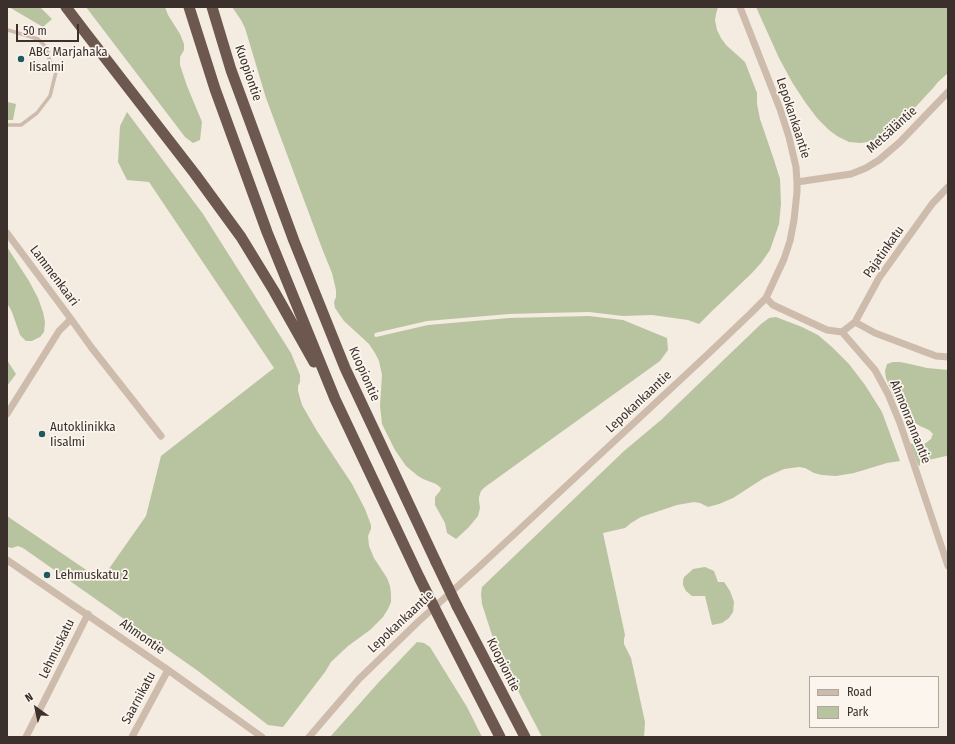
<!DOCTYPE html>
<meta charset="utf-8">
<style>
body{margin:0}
#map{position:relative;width:955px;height:744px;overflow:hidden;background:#f4ebe1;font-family:"Fira Sans Condensed",sans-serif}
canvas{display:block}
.frame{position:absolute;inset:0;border:8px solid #3b302b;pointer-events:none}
.legend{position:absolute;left:809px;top:676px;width:130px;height:52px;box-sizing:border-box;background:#fbf5ee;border:1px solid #aea6a0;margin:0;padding:5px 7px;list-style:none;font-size:12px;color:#3b302b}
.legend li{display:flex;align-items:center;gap:8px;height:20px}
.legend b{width:20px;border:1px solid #aea6a0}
.north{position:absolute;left:16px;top:688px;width:40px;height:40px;-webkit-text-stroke:3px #fbf5ee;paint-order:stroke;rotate:327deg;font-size:11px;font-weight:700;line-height:16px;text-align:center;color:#3b302b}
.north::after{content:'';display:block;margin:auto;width:14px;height:18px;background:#3b302b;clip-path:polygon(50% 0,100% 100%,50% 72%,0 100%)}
.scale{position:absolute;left:16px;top:24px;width:63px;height:18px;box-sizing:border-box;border:2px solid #3b302b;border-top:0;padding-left:5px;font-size:12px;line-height:14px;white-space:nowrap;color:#3b302b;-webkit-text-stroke:3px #fbf5ee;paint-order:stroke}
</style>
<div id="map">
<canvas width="955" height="744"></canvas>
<div class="frame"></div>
<ul class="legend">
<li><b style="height:5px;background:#cdbbac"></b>Road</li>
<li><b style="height:11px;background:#b8c4a0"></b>Park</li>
</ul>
<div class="north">N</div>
<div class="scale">50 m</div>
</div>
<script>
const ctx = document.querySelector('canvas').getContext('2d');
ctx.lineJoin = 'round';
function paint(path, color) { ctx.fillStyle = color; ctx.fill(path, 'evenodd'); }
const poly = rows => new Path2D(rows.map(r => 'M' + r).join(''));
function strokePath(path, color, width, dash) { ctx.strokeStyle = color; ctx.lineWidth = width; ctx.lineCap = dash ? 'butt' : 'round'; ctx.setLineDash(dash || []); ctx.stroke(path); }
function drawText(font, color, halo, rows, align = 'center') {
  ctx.font = font + ' "Fira Sans Condensed",sans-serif'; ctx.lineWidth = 3.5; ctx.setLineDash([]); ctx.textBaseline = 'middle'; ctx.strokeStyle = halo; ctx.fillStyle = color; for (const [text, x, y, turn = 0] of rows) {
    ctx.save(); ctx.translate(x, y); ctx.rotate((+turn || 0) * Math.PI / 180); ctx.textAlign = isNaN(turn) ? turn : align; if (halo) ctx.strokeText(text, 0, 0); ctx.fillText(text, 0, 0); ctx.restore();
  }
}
const green = poly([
 [9,7,40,7,52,19,43,27],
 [86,7,165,7,168,15,180,34,184,44,184,50,180,57,180,65,187,86,202,122,200,140,193,143,185,137],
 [232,7,718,7,716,14,715,20,717,30,721,38,726,45,745,62,757,93,757,104,760,119,774,160,780,179,781,204,779,224,770,250,761,263,751,274,712,311,699,324,688,320,652,315,623,316,589,312,543,313,509,314,427,321,375,333,374,336,376,337,428,325,509,318,589,316,623,320,667,338,668,350,660,361,485,487,481,491,479,497,479,501,480,508,478,516,468,528,456,539,447,533,445,523,435,505,435,497,440,491,441,488,436,484,423,479,418,476,406,466,395,450,382,424,380,406,382,375,379,361,375,353,369,344,344,321,335,308,334,302,336,297,336,290,332,273,323,251,266,98,245,28,241,20],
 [756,7,948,7,948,73,938,82,934,87,898,126,872,141,861,143,849,142,837,136,829,130,817,118,805,102,792,82,779,58],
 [7,102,16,104,13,120,7,120],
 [127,112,203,214,291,353,300,375,300,382,298,386,298,391,302,405,317,431,352,484,365,509,371,525,371,529,368,536,369,546,374,558,387,578,390,586,391,594,391,602,388,609,383,617,370,630,348,646,331,662,325,672,283,727,268,725,198,671,23,548,18,546,12,548,7,547,7,516,101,580,146,516,161,456,274,368,149,182,127,180,118,162,120,126],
 [7,247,29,281,38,298,43,312,45,322,44,332,40,337,32,341,26,341,20,335,12,312,7,303],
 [776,317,802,327,818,335,832,347,849,364,865,385,882,412,900,461,887,463,854,473,836,476,822,475,814,473,805,468,799,467,784,469,764,478,733,498,719,504,708,507,700,503,694,502,677,505,641,517,631,523,625,528,603,533,625,635,624,639,624,644,631,658,645,722,644,737,578,737,574,736,570,737,542,737,515,685,492,635,482,604,481,594,482,587,624,451,661,420,761,324,769,318],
 [7,360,16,374,7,386],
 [893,362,900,362,910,364,927,368,948,370,948,455,946,456,920,462,920,466,918,465,910,443,917,446,923,445,931,439,932,436,933,434,929,430,920,426,912,421,900,407,894,397,886,378,885,371,887,364],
 [705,567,714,571,718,582,724,582,730,591,734,602,733,612,729,618,722,623,712,625,705,596,692,596,686,591,683,585,683,581,684,577,691,571,693,569],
 [417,642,424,643,430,647,467,707,482,737,330,737,378,683]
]);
const service = poly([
 [7,125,21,125,37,113,50,96,56,72,49,59,47,48,38,39,8,30]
]);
const minor = poly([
 [797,182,851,174,866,168,879,160,900,142,948,92],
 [7,233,71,319,59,331,7,414],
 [766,298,773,305,827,330,842,332,875,370,888,394,900,423,948,566],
 [71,319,91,347,161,436],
 [855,322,875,333,936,356,948,357],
 [842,332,855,322,879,278,932,204,948,187],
 [7,560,168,670,262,737],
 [26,737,88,614],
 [132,737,168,670],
 [309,737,359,679,419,621,479,567,707,355,750,314,766,298,784,259,790,241,794,220,797,192,797,182,796,167,789,137,780,109,740,7]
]);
const trunk = poly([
 [66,7,85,32,195,174,241,237,274,291,314,362],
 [189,7,215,89,267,232,335,399,420,579],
 [212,7,231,70,294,241,345,368,436,562],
 [457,606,525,737],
 [443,625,500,737]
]);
const trunkBridge = poly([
 [436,562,457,606],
 [420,579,443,625]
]);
const markers = [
 [21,59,4,"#1f5a5e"],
 [42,434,4,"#1f5a5e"],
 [47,575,4,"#1f5a5e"]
];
const poiNames = [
 ["ABC Marjahaka",29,52],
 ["Iisalmi",29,67],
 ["Autoklinikka",50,427],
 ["Iisalmi",50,442],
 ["Lehmuskatu 2",55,575]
];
const streetNames = [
 ["Kuopiontie",248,73,71],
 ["Lepokankaantie",793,118,72],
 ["Metsäläntie",892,130,-42],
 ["Pajatinkatu",884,252,-55],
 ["Lammenkaari",54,276,53],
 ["Kuopiontie",364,374,66],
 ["Lepokankaantie",639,402,-43],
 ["Ahmonrannantie",910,422,68],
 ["Lepokankaantie",401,622,-43],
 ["Ahmontie",142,637,35],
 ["Lehmuskatu",57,649,-64],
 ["Kuopiontie",503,665,63],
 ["Saarnikatu",139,698,-62]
];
paint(green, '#b8c4a0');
strokePath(service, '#cdbbac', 3.5);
strokePath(minor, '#cdbbac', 7);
strokePath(trunk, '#6c584f', 11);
strokePath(trunkBridge, '#6c584f', 11);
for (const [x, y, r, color] of markers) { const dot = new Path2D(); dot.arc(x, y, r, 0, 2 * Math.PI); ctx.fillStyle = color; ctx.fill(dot); strokePath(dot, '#fbf5ee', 1.5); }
drawText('13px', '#3b302b', '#fbf5ee', poiNames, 'left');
drawText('13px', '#3b302b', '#fbf5ee', streetNames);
</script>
